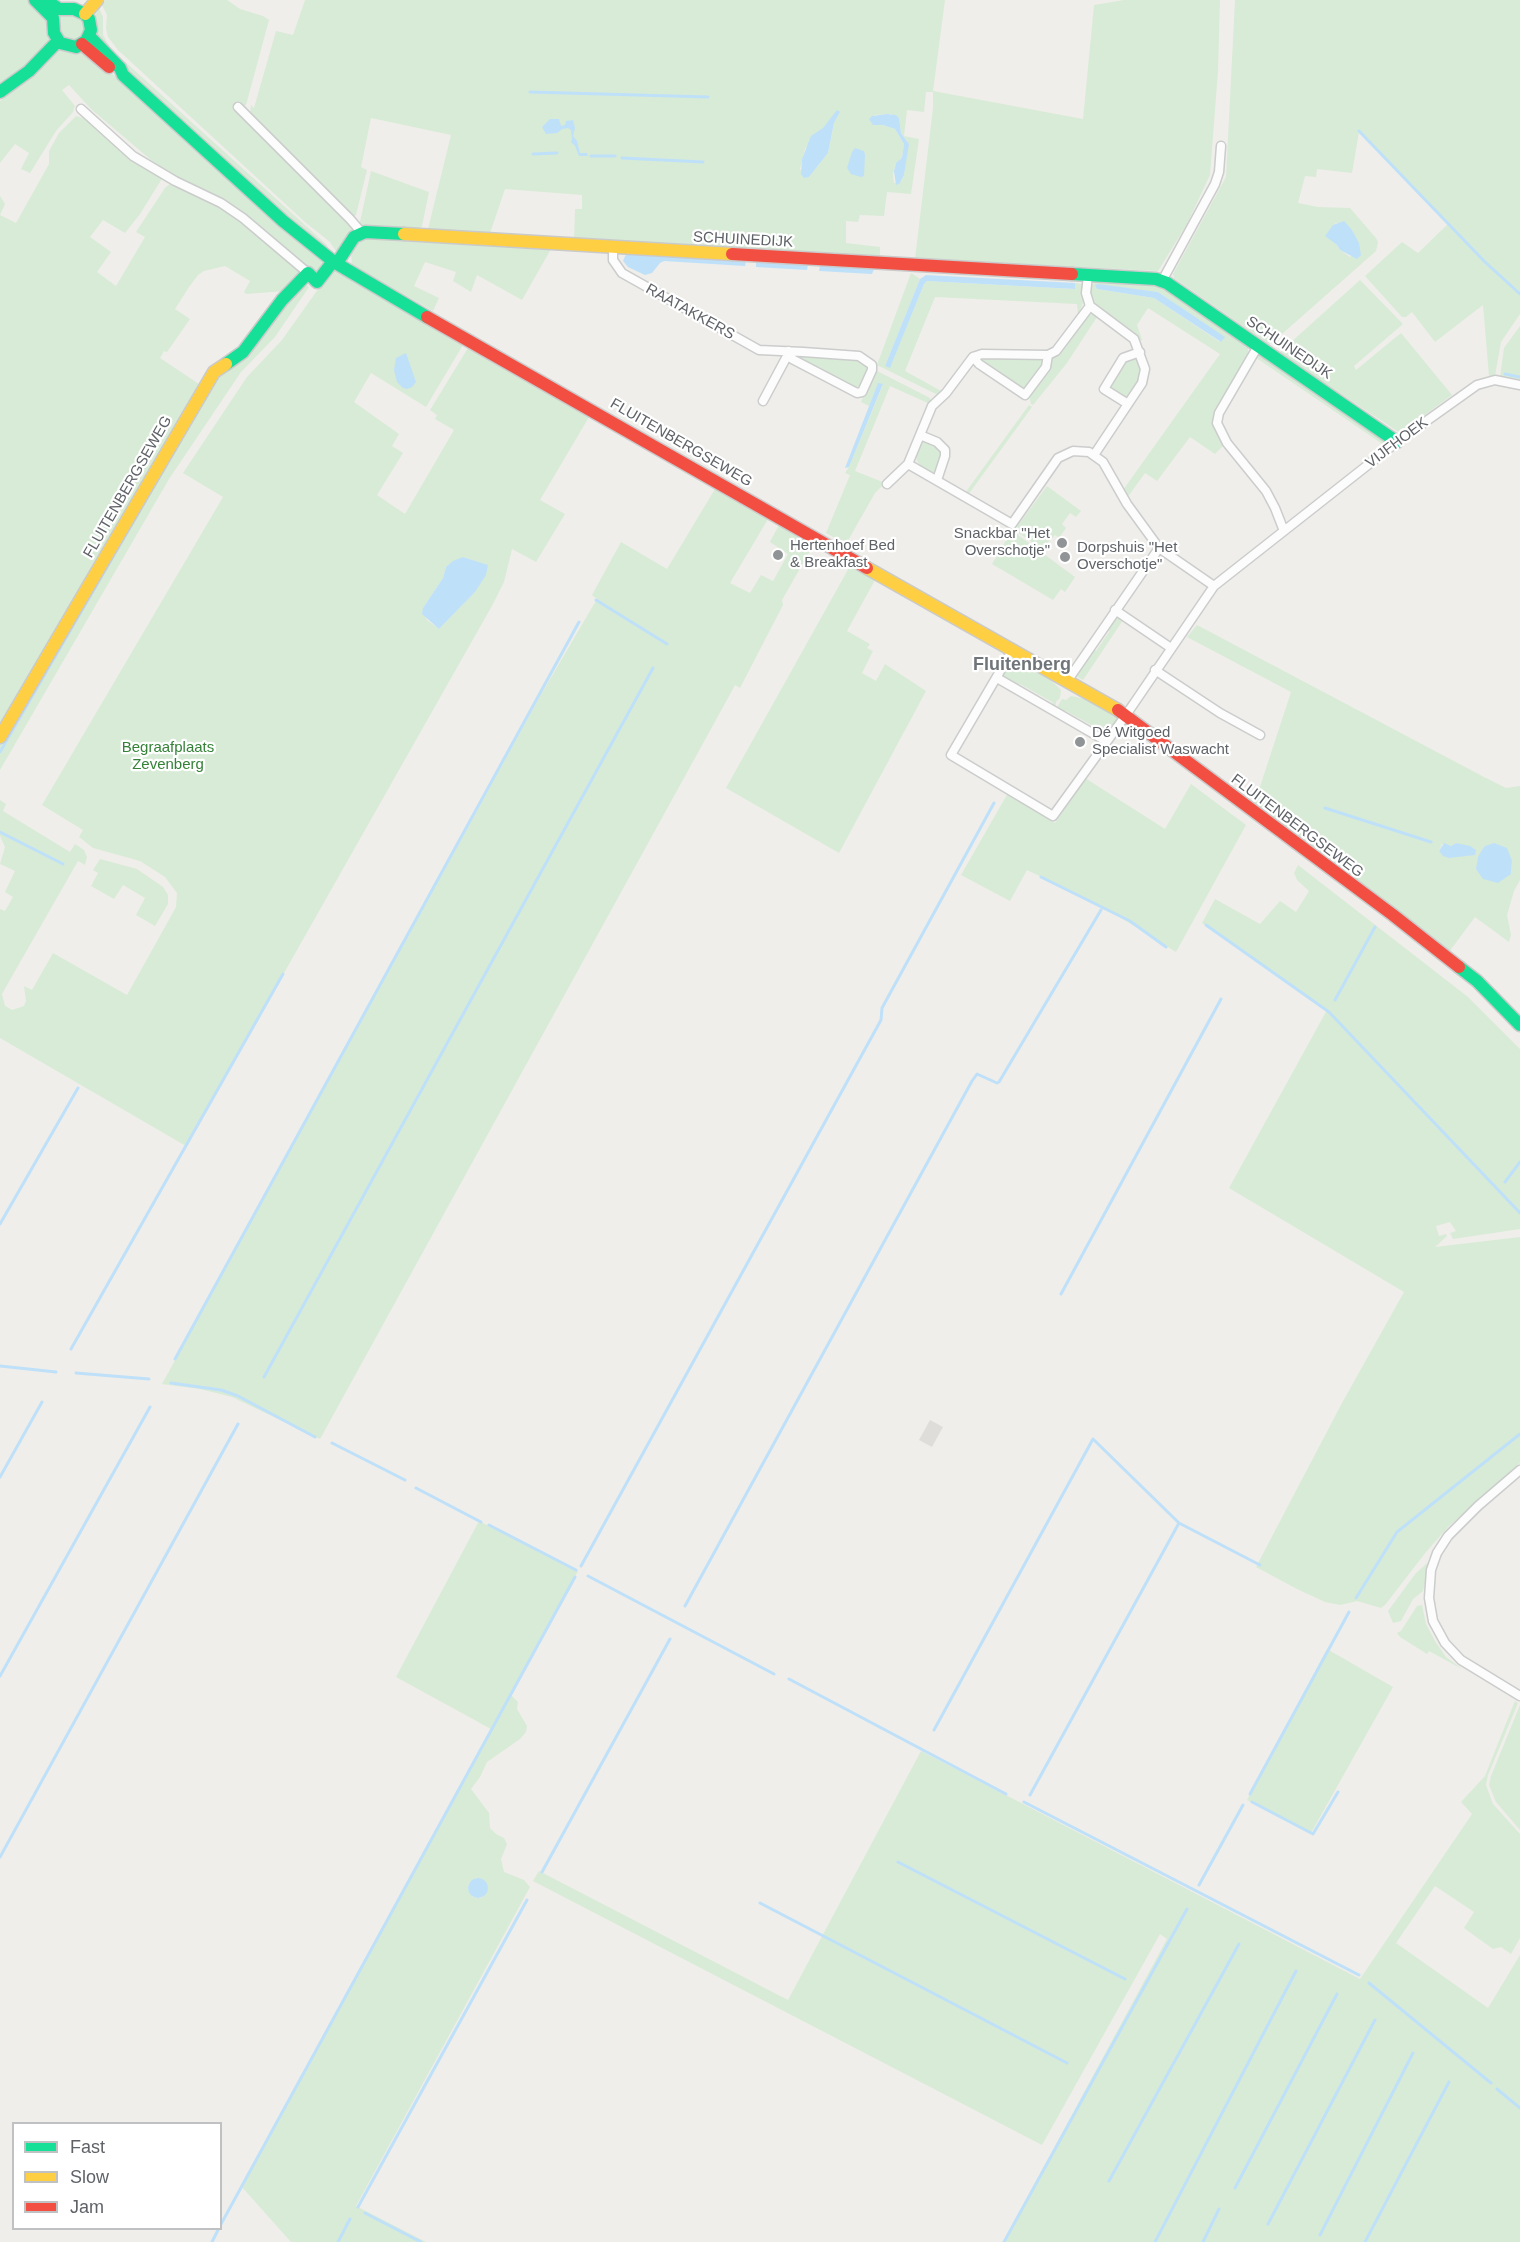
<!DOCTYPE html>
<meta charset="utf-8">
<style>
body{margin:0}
#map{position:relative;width:1520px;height:2242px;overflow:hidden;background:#efeeea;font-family:Arial,sans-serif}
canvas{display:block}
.legend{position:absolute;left:12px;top:2122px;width:210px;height:108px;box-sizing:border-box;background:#fff;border:2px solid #bfc1c3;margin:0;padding:8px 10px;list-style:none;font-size:18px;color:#5f6368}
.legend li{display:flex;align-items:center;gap:12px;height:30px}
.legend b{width:30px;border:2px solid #bfc1c3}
</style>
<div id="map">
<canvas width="1520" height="2242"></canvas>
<ul class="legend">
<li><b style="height:8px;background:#16e098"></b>Fast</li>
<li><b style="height:8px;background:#ffcf43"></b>Slow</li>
<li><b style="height:8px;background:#f24e42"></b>Jam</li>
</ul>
</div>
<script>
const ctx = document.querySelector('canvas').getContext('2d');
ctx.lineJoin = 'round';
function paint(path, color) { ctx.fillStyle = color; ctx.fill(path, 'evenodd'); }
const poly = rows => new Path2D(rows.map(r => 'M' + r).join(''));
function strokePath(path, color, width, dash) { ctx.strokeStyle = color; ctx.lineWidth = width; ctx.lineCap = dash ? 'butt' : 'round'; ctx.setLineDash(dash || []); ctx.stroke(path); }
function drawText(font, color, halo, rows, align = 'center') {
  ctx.font = font + ' Arial,sans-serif'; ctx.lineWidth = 4.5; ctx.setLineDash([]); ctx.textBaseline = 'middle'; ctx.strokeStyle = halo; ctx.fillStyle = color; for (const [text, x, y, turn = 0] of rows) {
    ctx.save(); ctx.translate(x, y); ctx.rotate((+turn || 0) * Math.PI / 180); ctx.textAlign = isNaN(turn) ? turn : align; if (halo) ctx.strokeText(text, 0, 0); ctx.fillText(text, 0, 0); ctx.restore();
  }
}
const industrial = poly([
 [930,1420,943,1427,932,1447,919,1440]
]);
const green = poly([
 [0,0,31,0,47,17,52,42,0,88],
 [43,0,83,18,86,31,78,42,65,41],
 [106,0,227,0,240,9,263,16,269,20,246,105,242,107,352,227,353,233,341,249,336,251,330,242,305,222,118,50,108,37,106,28,107,15,102,5],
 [305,0,945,0,933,91,1083,119,1094,5,1124,0,1220,0,1218,71,1210,175,1187,224,1158,271,915,259,933,108,933,92,926,92,924,112,907,110,904,136,919,139,911,194,887,192,884,216,860,215,858,222,846,221,846,243,880,247,880,255,877,259,574,240,575,209,582,209,582,195,505,189,490,233,428,229,451,135,371,118,361,167,367,170,356,215,352,218,250,115,251,105,254,108,276,31,293,35],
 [840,112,834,123,828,153,809,177,800,169,805,149,820,131],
 [891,114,899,118,901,133,908,142,904,175,901,182,894,183,893,175,895,165,902,158,904,144,895,129,883,125,876,125,874,115],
 [1235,0,1520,0,1520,314,1501,342,1495,376,1489,376,1483,305,1435,342,1412,312,1406,317,1402,317,1365,276,1402,242,1418,253,1449,223,1359,132,1352,173,1317,169,1316,177,1305,176,1298,203,1318,207,1350,208,1376,238,1378,242,1376,251,1282,334,1269,344,1174,278,1173,274,1226,177],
 [1336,223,1352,230,1359,250,1350,257,1340,250,1337,245,1326,235],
 [99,8,103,17,103,35,111,49,327,245,329,252,319,246,134,78,100,44,95,34,94,18],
 [60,49,82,51,93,57,324,260,318,272,314,273,247,217,164,171,91,109,69,85,62,90,75,106,73,112,56,131,30,173,21,169,29,153,15,144,0,163,0,101,19,86],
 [76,116,86,119,163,177,140,214,125,233,103,220,90,237,111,252,97,272,116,286,145,237,136,232,165,188,172,182,232,212,300,271,300,275,285,291,246,294,244,292,250,281,225,266,204,271,198,275,189,287,175,309,190,319,167,352,164,351,160,358,199,384,0,726,0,196,5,204,0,215,16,223,49,164,49,151,59,133],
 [371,171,429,192,422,226,418,232,361,227,360,222],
 [361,238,551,249,522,300,477,275,471,292,453,281,456,272,425,262,414,286,439,298,433,311,352,265,351,253],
 [337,270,463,345,426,407,371,373,354,402,399,434,392,446,403,453,377,495,405,514,454,430,435,419,437,415,430,410,468,348,589,417,540,500,565,514,536,562,512,549,504,582,493,604,186,1146,0,1038,0,909,5,911,13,897,5,892,15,871,0,864,5,847,0,836,0,800,6,804,3,811,70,852,75,844,84,850,87,857,85,865,78,861,11,978,2,994,5,1006,12,1010,24,1006,26,1001,24,986,32,990,53,953,127,995,176,907,177,893,165,877,140,861,93,848,79,837,83,830,42,805,223,497,183,473,247,377,282,340,331,271],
 [463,557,487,565,475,592,439,629,427,620,423,608,443,578,446,567],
 [911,273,920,279,885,366,890,367,924,284,927,281,1074,289,1075,283,1083,284,1083,303,1078,315,1077,304,935,297,905,371,943,392,938,395,877,365],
 [1098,279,1161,284,1248,346,1248,353,1216,412,1214,422,1216,430,1223,446,1215,454,1190,437,1157,481,1145,473,1127,498,1123,490,1220,354,1148,308,1137,325,1142,340,1138,341,1094,306,1090,296,1090,288],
 [1095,285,1158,292,1224,337,1220,342,1154,298,1097,289],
 [1360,280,1403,324,1354,366,1356,370,1401,333,1452,395,1400,433,1279,353],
 [302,282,309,287,275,337,241,372,169,479,0,770,0,743,211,380],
 [1093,314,1097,317,1067,363,1033,405,1031,404,1029,395,1052,358,1086,316],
 [1520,326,1520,381,1500,377,1504,348],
 [799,354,857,358,863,361,868,367,868,371,861,386,853,388,799,359],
 [1261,355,1389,443,1386,446,1381,443,1255,357],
 [984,358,1042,358,1045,362,1027,389,1023,390,983,363],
 [1132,358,1138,359,1141,364,1140,380,1129,397,1124,398,1112,389,1111,384,1127,360],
 [877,371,930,398,931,401,930,404,890,386,855,471,885,483,875,493,846,544,826,533,850,475,845,473,849,467,883,385,878,384,869,406,861,402,873,373],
 [1029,405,1032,407,968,495,965,493],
 [923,440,937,445,943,454,935,474,922,468,917,461,916,456],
 [1047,486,1081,511,1076,517,1070,513,1062,524,1066,528,1059,538,1055,535,1042,549,1019,533,1016,528],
 [715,489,768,519,730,583,750,593,761,575,773,581,788,554,770,542,779,525,814,544,782,600,783,605,740,688,735,685,728,698,320,1439,232,1397,200,1389,162,1384,539,698,597,599,592,595,621,542,667,569],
 [1014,527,1018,535,1075,577,1065,592,1061,589,1053,600,992,564],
 [850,566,875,580,847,631,870,644,867,648,873,651,862,673,876,681,885,664,926,691,839,853,726,788],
 [1118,618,1123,620,1083,680,1076,676,1093,649,1096,651,1109,632,1108,628,1113,621],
 [1197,625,1484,777,1506,788,1520,786,1520,880,1514,891,1507,915,1511,935,1509,942,1475,917,1449,952,1254,805,1291,692,1187,637],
 [1456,843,1475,849,1449,858,1439,851,1442,844,1451,846],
 [1485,846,1512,861,1511,874,1477,862],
 [1015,657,1053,676,1051,680,1061,690,1060,698,1056,702,1055,708,1052,702,1020,684,1015,685,1004,677,1003,672,1012,659],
 [1087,695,1117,716,1118,720,1107,735,1103,736,1096,733,1095,727,1066,711,1062,712,1056,709,1062,699,1066,700,1071,696,1085,699],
 [1085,778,1165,829,1191,784,1246,825,1176,952,1105,908,1027,870,1010,901,961,875,1008,793,1055,823],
 [100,859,137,869,163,887,168,895,168,904,155,926,136,915,145,898,123,885,114,899,91,886,98,873,93,870],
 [1298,865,1468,997,1520,1049,1520,1229,1453,1239,1450,1233,1456,1231,1450,1222,1436,1226,1439,1236,1446,1234,1447,1236,1435,1247,1520,1237,1520,1463,1448,1527,1426,1552,1385,1605,1381,1608,1357,1601,1340,1605,1325,1602,1297,1589,1256,1567,1342,1403,1404,1292,1229,1188,1327,1010,1202,923,1215,899,1260,924,1280,901,1296,912,1309,891,1297,880,1294,873],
 [479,1521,578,1571,510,1694,518,1702,517,1709,527,1726,526,1732,520,1739,487,1762,480,1777,471,1789,489,1813,490,1828,496,1834,504,1838,507,1844,501,1859,504,1872,524,1880,530,1887,356,2206,426,2242,291,2242,241,2186,491,1729,396,1677],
 [476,1878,485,1882,488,1888,483,1897,480,1898,473,1897,468,1889,469,1883],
 [1432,1559,1423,1591,1413,1599,1401,1621,1393,1623,1388,1611,1416,1573],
 [1422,1605,1426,1624,1435,1641,1446,1657,1462,1669,1429,1651,1427,1654,1400,1637,1397,1633,1401,1631,1417,1606],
 [1327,1649,1393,1687,1311,1833,1247,1800],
 [1515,1701,1518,1703,1488,1775,1486,1785,1493,1804,1520,1834,1520,1938,1511,1954,1501,1947,1493,1949,1464,1928,1474,1912,1435,1886,1396,1943,1488,2008,1520,1955,1520,2242,1003,2242,1167,1939,1160,1934,1042,2145,533,1881,539,1871,788,2000,921,1751,1360,1979,1472,1814,1461,1802,1485,1776],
 [1520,1705,1520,1830,1496,1802,1489,1785,1491,1776]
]);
const water = poly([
 [837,110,840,112,834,123,828,153,809,177,804,178,801,174,802,159,811,136,823,128],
 [887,114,896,115,899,118,901,133,909,144,904,175,900,183,896,185,894,171,896,163,902,158,904,144,895,129,883,125,873,125,869,119,872,116],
 [550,119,559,119,561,126,565,125,566,121,573,120,575,128,573,136,577,141,580,153,587,153,588,156,579,156,575,146,571,142,572,139,571,130,568,128,562,129,557,133,546,134,542,127],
 [855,148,864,151,865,155,864,176,861,177,851,174,847,168,852,152],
 [1344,221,1352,230,1359,243,1361,255,1357,259,1340,250,1337,245,1325,236,1333,225],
 [626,254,746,261,745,266,664,261,660,263,652,273,645,275,628,267,623,261],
 [756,262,808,265,807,270,756,267],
 [820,266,874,269,872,274,819,271],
 [926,275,1075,283,1075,289,927,281,924,284,890,368,885,366,920,279],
 [1098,284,1158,292,1225,337,1221,342,1154,298,1097,289,1095,285],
 [406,353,416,382,412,387,407,389,403,388,397,382,394,370,396,358],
 [878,383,883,384,849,467,845,468],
 [463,557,488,565,486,575,475,592,439,629,422,614,423,608,443,578,446,567,453,561],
 [1444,843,1451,846,1456,843,1470,846,1476,850,1475,855,1449,858,1443,856,1439,851],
 [1494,843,1507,848,1512,861,1511,874,1498,883,1483,879,1476,869,1478,857,1482,850,1485,846],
 '468 1888a10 10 0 1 1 20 0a10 10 0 1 1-20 0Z'
]);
const stream = poly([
 [530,92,708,97],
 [1359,131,1485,262,1520,294],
 [533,154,557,153],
 [591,156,615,156],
 [622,158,703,162],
 [1505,374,1519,377],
 [596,600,667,644],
 [0,752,176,448],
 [1325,808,1431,842],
 [0,832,63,864],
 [1041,877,1130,921,1166,947],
 [1206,925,1329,1012,1520,1213],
 [1335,1000,1375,927],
 [1505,1182,1520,1162],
 [0,1224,78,1088],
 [1061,1294,1221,999],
 [71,1349,283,974],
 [175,1359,579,622],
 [0,1366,56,1372],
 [76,1373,149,1379],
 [264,1377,653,668],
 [171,1383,221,1390,238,1396,315,1437],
 [332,1443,405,1480],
 [0,1477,42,1402],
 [416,1488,481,1522],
 [489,1525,576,1570],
 [581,1566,881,1020,882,1008,994,803],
 [588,1576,774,1674],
 [1356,1598,1397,1532,1520,1434],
 [685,1606,972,1081,977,1074,997,1083,999,1082,1101,910],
 [0,1676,150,1407],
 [789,1679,1006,1794],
 [934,1730,1093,1439,1179,1523,1260,1565],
 [1250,1794,1349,1612],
 [1030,1795,1179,1523],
 [1024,1802,1359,1975],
 [1252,1802,1313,1834,1338,1792],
 [0,1857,238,1424],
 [898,1862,1125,1979],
 [542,1872,670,1639],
 [1199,1885,1243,1805],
 [760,1903,1067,2063],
 [1369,1983,1491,2083],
 [1497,2089,1520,2108],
 [1109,2181,1239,1944],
 [1235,2188,1337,1994],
 [358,2207,527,1900],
 [365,2213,421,2242],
 [1268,2224,1375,2020],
 [220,2226,575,1577],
 [1320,2235,1413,2053],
 [212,2242,219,2228],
 [338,2242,350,2219],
 [1004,2242,1187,1909],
 [1155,2242,1296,1971],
 [1203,2242,1219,2209],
 [1365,2242,1449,2082]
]);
const street = poly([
 [238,107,350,219,362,233],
 [81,109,133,156,175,181,221,203,243,218,308,273],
 [613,247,613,260,622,273,759,350,803,352,859,356,872,365,872,370,862,392,857,393,792,359,788,351],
 [1088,276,1086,293,1090,306,1134,339,1145,369,1142,383,1094,455],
 [1162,281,1215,184,1219,172,1221,146],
 [1258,346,1219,413,1217,423,1227,443,1266,491,1275,508,1284,531],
 [973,357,979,364,1025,395,1046,367,1048,355],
 [763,401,786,358,790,356],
 [1128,404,1104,389,1123,358,1140,352],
 [920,435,937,442,945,450,945,456,937,480],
 [908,464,1012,524,1058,458,1073,451,1089,452,1103,462,1127,504,1159,548,1214,586],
 [887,484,908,464,932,406,946,393,973,357,982,354,1048,355,1056,351,1090,306],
 [1115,610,1171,648],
 [1013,649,951,755,1053,816,1126,715,1214,586,1397,442,1477,385,1495,380,1520,385],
 [1155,670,1220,713,1260,735],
 [997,678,1106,741],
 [1068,680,1159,548],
 [1520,1470,1478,1506,1448,1536,1437,1553,1431,1570,1429,1598,1433,1621,1445,1643,1461,1660,1520,1696]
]);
const fast = poly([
 [35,0,53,18,54,33,60,43,76,47,86,41,91,30,89,19,85,14,74,9,59,9,46,0],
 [89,36,120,68,123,75,283,221,334,262,427,317],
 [0,92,29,71,58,41],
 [1072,274,1156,279,1167,283,1397,442],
 [226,364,243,352,282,300,308,273,317,282,331,264,339,260,354,237,365,232,404,234],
 [1459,967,1477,981,1520,1025]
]);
const slow = poly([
 [85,14,97,0],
 [404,234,732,254],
 [867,568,1118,710],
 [0,737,214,372,226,364]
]);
const jam = poly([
 [82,44,109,67],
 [732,254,1072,274],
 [427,317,867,568],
 [1118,710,1393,915,1459,967]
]);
const markers = [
 [1062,543,6,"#919496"],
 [778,555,6,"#919496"],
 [1065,557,6,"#919496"],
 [1080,742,6,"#919496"]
];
const streetNames = [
 ["SCHUINEDIJK",743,240,3],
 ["RAATAKKERS",690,312,29],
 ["SCHUINEDIJK",1289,348,34],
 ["FLUITENBERGSEWEG",681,443,30],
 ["VIJFHOEK",1397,443,-37],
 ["FLUITENBERGSEWEG",128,487,-60],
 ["FLUITENBERGSEWEG",1297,826,37]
];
const poiNames = [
 ["Snackbar \"Het",1050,534,"right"],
 ["Overschotje\"",1050,551,"right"],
 ["Hertenhoef Bed",790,546],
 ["& Breakfast",790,563],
 ["Dorpshuis \"Het",1077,548],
 ["Overschotje\"",1077,565],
 ["Dé Witgoed",1092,733],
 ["Specialist Waswacht",1092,750]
];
const parkNames = [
 ["Begraafplaats",168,748],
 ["Zevenberg",168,765]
];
const quarterNames = [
 ["Fluitenberg",1022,665]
];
paint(industrial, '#dfddda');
paint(green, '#d8ebd6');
paint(water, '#bfe0f9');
strokePath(stream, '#bfe0f9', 3);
strokePath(street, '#cbcccc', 11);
strokePath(fast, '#cacacb', 15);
strokePath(slow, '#cacacb', 15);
strokePath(jam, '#cacacb', 15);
strokePath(street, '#fdfcfc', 8);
strokePath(fast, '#16e098', 12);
strokePath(slow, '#ffcf43', 12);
strokePath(jam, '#f24e42', 12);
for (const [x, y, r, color] of markers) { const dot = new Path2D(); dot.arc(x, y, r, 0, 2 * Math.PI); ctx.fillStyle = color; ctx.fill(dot); strokePath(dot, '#fff', 2); }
drawText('15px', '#5f6368', '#fff', streetNames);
drawText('15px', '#5f6368', '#fff', poiNames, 'left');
drawText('15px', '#348238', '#fff', parkNames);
drawText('bold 18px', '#70757a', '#fff', quarterNames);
</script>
